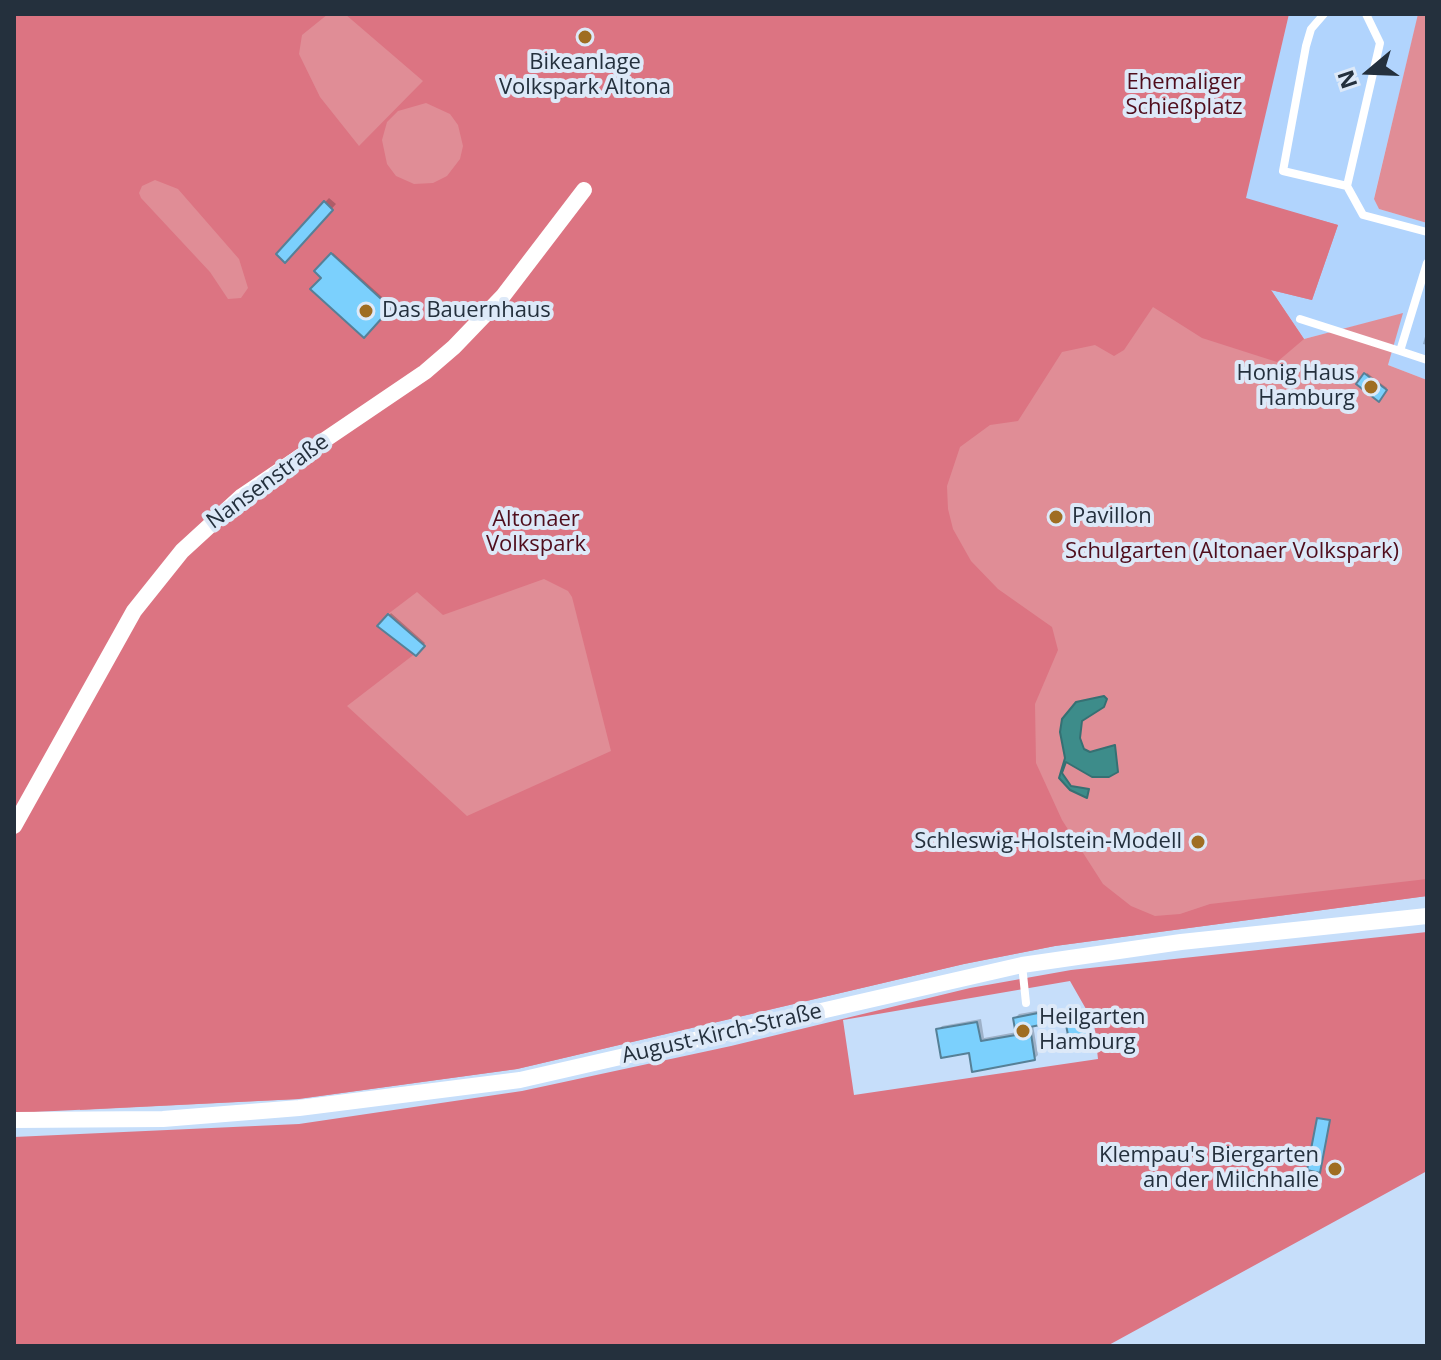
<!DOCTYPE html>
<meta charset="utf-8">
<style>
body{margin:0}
#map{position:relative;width:1441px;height:1360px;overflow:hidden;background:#c6defa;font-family:"Open Sans",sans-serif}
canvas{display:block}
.frame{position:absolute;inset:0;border:16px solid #24303d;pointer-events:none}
.north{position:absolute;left:1329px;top:32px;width:80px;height:80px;-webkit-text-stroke:6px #dde9f8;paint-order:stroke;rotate:251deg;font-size:22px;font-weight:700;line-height:32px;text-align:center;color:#24303d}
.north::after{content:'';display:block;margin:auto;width:28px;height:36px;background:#24303d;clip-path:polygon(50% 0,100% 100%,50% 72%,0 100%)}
</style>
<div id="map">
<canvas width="1441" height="1360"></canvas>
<div class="frame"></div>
<div class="north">N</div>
</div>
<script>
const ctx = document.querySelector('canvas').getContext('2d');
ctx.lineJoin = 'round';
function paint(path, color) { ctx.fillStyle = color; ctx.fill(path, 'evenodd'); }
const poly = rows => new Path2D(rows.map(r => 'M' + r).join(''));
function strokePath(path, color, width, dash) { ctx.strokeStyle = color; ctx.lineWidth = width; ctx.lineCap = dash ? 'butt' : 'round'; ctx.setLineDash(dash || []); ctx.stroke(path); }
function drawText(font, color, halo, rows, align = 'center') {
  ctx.font = font + ' "Open Sans",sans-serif'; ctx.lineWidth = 8; ctx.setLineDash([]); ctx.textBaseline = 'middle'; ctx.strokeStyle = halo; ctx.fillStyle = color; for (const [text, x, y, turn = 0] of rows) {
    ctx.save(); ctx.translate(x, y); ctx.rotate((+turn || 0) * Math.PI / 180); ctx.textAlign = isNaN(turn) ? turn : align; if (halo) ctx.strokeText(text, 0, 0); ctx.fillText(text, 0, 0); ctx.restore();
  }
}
const built = poly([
 [1289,14,1418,16,1374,198,1379,209,1427,223,1427,380,1388,365,1402,314,1304,339,1270,289,1245,198]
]);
const green = poly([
 [14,14,953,14,920,109,1338,225,1312,300,1271,290,1304,339,1403,313,1388,365,1427,380,1427,896,1055,946,964,964,517,1069,298,1099,80,1110],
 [1418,14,1427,14,1427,223,1379,209,1374,199]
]);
const forest = poly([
 [14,14,328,14,302,35,299,54,320,97,359,146,423,81,345,14,1289,14,1246,198,1338,225,1312,300,1271,290,1304,339,1277,362,1202,338,1153,307,1124,350,1114,356,1095,345,1062,352,1018,421,990,425,960,447,947,486,948,509,953,529,971,561,998,589,1052,627,1058,650,1035,704,1036,763,1062,820,1103,884,1131,906,1155,916,1180,914,1210,904,1427,879,1427,896,1055,946,964,964,517,1069,298,1099,14,1113],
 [426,103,450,114,458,125,463,146,460,159,447,176,433,183,414,184,396,176,387,164,382,140,387,122,398,111],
 [155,180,178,189,239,259,248,288,241,298,228,299,210,272,141,198,139,193,142,186],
 [544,579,568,591,572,597,611,751,467,816,347,706,425,646,388,614,417,592,443,615],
 [1427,932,1427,1171,1107,1346,14,1346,14,1137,299,1124,522,1091,731,1046,970,988,1071,970],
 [1070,981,1094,1023,1098,1059,854,1095,843,1020]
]);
const water = poly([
 [1104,696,1107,699,1104,707,1082,721,1080,738,1084,749,1090,752,1115,745,1118,772,1109,777,1092,777,1066,762,1062,773,1071,786,1089,789,1087,798,1070,790,1059,778,1065,758,1060,732,1062,719,1076,702,1104,696]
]);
const shadow = poly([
 [329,198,336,204,285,260,278,254],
 [333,253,391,305,364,335,317,271],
 [1427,329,1427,345,1423,344],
 [1367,373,1387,388,1379,399,1359,384],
 [1055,510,1063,512,1059,522,1051,520],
 [391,613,425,643,416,654,380,626],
 [1042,1010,1043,1020,1033,1025,1038,1055,1034,1059,970,1051,938,1030,942,1026,981,1019,984,1038,1017,1032,1015,1018,1019,1014],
 [1089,1015,1095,1042,1093,1044,1069,1019]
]);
const building = poly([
 [324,201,333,210,285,263,276,254,324,201],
 [331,253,391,308,364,338,310,289,321,278,314,271,331,253],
 [1364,373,1387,390,1379,402,1356,384,1364,373],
 [388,614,425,646,416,656,377,626,388,614],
 [1038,1013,1040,1025,1030,1027,1035,1060,972,1072,969,1053,941,1058,936,1029,977,1022,981,1041,1016,1035,1013,1018,1038,1013],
 [1088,1016,1094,1045,1071,1050,1065,1020,1088,1016],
 [1317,1118,1330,1120,1320,1173,1307,1170,1317,1118]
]);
const service = poly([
 [1324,14,1311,29,1306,46,1283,171,1347,186],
 [1366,14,1380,43,1347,186,1363,215,1427,232],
 [1427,263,1400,351,1427,360],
 [1300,319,1400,351],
 [1022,965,1026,1003]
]);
const minor = poly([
 [14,826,134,611,182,551,242,496,425,372,454,347,503,296,584,190],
 [14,1120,163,1119,299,1108,520,1080,1022,965,1181,942,1427,916]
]);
const markers = [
 [585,37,8,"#9f6d22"],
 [366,311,8,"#9f6d22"],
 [1371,387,8,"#9f6d22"],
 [1056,517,8,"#9f6d22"],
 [1198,842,8,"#9f6d22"],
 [1023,1031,8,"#9f6d22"],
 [1335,1169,8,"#9f6d22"]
];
const poiNames = [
 ["Bikeanlage",585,63,"center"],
 ["Volkspark Altona",585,88,"center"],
 ["Das Bauernhaus",382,311],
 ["Honig Haus",1355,374,"right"],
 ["Hamburg",1355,399,"right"],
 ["Pavillon",1072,517],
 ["Schleswig-Holstein-Modell",1182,842,"right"],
 ["Heilgarten",1039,1018],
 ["Hamburg",1039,1043],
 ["Klempau's Biergarten",1319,1156,"right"],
 ["an der Milchhalle",1319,1181,"right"]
];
const parkNames = [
 ["Ehemaliger",1184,83],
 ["Schießplatz",1184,108],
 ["Altonaer",536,520],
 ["Volkspark",536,545],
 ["Schulgarten (Altonaer Volkspark)",1232,552]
];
const streetNames = [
 ["Nansenstraße",268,482,-36],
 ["August-Kirch-Straße",722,1034,-13]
];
paint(built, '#b1d4fd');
paint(green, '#e08d96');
paint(forest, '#dc7482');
paint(water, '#3d8c8a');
strokePath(water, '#367073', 2);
paint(shadow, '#0003');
paint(building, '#7bd0fd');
strokePath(building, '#568097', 2);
strokePath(service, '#fff', 8);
strokePath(minor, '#fff', 16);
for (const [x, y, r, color] of markers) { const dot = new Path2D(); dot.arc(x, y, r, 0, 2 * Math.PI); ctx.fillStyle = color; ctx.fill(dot); strokePath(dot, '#dde9f8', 3); }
drawText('22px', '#24303d', '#dde9f8', poiNames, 'left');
drawText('22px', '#4f0d1c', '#dde9f8', parkNames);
drawText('22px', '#24303d', '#dde9f8', streetNames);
</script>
